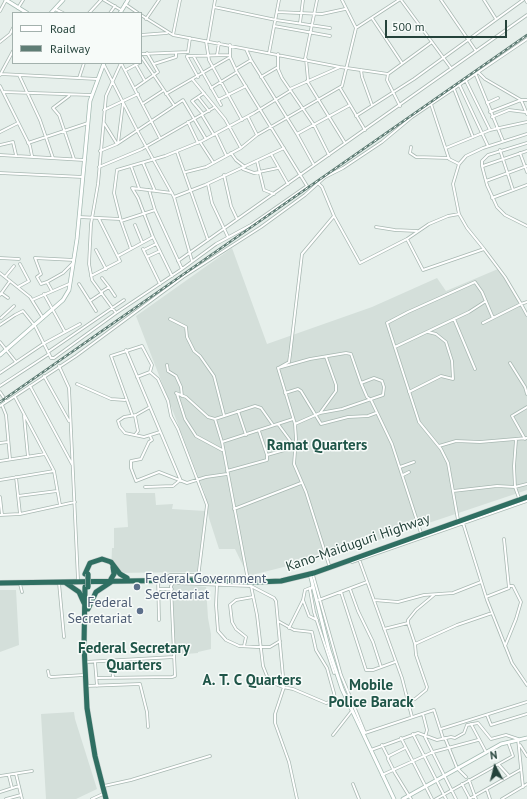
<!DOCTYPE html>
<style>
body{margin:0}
#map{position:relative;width:527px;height:799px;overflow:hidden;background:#e6efeb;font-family:"PT Sans",sans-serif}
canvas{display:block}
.legend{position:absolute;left:12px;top:12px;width:130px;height:52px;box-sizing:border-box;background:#f7fbf9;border:1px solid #a3b1ad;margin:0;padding:5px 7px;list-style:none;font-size:12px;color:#24423a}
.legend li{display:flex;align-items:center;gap:8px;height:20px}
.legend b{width:20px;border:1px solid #a3b1ad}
.north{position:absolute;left:475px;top:747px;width:40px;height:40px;-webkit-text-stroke:3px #f7fbf9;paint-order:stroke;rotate:353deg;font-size:11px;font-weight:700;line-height:16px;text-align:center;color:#24423a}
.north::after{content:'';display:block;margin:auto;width:14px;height:18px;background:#24423a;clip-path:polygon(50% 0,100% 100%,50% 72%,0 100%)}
.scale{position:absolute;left:385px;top:20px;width:122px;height:18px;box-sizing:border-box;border:2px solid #24423a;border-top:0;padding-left:5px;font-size:12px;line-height:14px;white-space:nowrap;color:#24423a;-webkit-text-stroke:3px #f7fbf9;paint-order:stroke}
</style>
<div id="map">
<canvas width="527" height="799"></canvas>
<ul class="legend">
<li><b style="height:5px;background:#fff"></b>Road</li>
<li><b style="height:5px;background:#5f7d75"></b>Railway</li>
</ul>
<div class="north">N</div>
<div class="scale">500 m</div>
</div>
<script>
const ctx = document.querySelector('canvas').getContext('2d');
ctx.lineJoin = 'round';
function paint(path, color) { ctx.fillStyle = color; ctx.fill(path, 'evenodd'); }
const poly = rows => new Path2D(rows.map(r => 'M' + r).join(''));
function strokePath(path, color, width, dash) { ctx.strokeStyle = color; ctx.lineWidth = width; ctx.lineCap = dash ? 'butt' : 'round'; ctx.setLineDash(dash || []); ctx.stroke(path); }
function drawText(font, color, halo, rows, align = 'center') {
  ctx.font = font + ' "PT Sans",sans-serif'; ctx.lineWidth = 3; ctx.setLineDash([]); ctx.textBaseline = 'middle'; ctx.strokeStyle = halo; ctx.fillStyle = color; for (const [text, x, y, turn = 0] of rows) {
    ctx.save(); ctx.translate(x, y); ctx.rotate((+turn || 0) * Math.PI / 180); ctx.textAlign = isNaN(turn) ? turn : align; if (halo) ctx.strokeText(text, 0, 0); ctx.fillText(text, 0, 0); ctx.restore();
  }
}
const built = poly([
 [232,248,267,344,372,307,437,278,446,291,498,269,519,300,527,317,527,490,339,553,248,576,235,549,219,549,209,518,205,494,136,316],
 [126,493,155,493,156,505,173,504,172,509,205,511,197,572,111,573,112,548,114,548,114,528,128,527],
 [173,584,206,587,208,618,211,634,211,649,198,652,198,653,174,655],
 [0,590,16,590,19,645,0,652],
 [74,712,75,719,97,789,76,799,46,799,41,714]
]);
const street = poly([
 [104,0,121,10],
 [342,0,356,28],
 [401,0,451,68],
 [441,0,476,51],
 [484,0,496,19],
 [526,0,527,2],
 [125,4,138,13],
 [214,7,276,20,330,28],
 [18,8,23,0],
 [55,9,63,13],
 [0,11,6,0],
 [277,12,322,14,345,9],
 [89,13,101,0],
 [110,13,115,6],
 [141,15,173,35,340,67,388,74],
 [372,18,402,63],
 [146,19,159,0],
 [300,23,303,0],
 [274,26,330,36],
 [141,35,167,33],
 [173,35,180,0],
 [206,41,209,60,242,120],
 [208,41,215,0],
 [0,42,10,34,13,28],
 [246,49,251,60,297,134,314,165],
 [188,52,190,38],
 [269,53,279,0],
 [141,54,188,52],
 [278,54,278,69,282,78,314,125,329,155],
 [217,55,219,43],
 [141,56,174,105],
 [187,56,230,55],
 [187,57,198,77],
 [194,57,221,105],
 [305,59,317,0],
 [306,59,308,80],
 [121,63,160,138],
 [154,64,176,57,176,53],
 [104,65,137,130,174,197,192,261],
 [136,65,145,81],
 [236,69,251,60],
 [126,70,139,63],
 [361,70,362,77,372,105],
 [479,73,485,79,521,100,527,100],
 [1,74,97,79],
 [0,75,13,51],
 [19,75,40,120,53,158],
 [476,75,503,141],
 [261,77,278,67],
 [79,78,84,63],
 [193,80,225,119,241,148],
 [307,81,345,143],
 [466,81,490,130],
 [0,86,30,146,32,156],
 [460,86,488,146],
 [135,88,158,72,147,53],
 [211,88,237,72],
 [340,88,365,130],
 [290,89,340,67],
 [454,89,473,137],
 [4,92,91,95],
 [166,94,230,57],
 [69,96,53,108,59,115,74,159],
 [198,97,209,111],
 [218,100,246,86],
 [521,100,527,114],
 [144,103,164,90],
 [487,103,498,98],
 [431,104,449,159,459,164,466,156,483,148,527,134],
 [400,106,387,80,388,74,432,42],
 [104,110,138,94],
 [490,112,521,100],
 [203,114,192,101,204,93],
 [202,115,214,135],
 [356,116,414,79,523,0],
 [248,117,257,135],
 [492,117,509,110,525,112],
 [188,122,198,143],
 [104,123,117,144],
 [0,132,18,123],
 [216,134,226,155],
 [297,134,350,105],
 [200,142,213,162],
 [28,143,88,123],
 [118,143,123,103],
 [527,143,488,155,482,161,482,166,487,185,497,207,505,215,527,226],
 [0,145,13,142,16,155],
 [411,147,410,153,416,157,449,158],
 [446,148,490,130,527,122],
 [500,150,513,190],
 [100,151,117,144,183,100,206,139],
 [177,152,208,240],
 [231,153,236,160,245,167],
 [520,153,527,172],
 [271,154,288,184],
 [0,155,84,160],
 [257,161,264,190,274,194],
 [143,163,155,191],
 [459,164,453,184,459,214,467,228,484,249],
 [131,166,139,188],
 [483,166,527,151],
 [99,167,142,149,215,107],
 [243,169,254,173,278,168],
 [186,172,206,167,241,148,257,135,342,86,356,28,399,0],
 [0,173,83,177],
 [224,175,231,206,237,219],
 [486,181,527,166],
 [318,183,322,187,334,216,360,263,407,239,429,224,448,216,459,214],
 [208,184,212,203,228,237],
 [174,197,205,185,284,148],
 [492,198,527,185],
 [79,217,120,219],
 [121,221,155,210],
 [135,225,142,242],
 [376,227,395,230,417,231],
 [407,239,423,270,484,249,505,277,521,304,527,302],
 [131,249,121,221,114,193,117,170,165,156,202,141,254,113,290,91],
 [143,249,160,284],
 [96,250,106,269],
 [144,250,156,244],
 [118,256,153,237],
 [147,257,160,251],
 [0,258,19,259],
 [178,261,527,15],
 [182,269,216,244,251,225,307,186,237,72,230,57,230,45],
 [0,273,30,297,43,318],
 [91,276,120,261,99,219],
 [172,276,153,237,138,198,132,188,172,193],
 [5,277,14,266],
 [102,278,109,287],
 [47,282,41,284,37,277,41,274,35,258,74,260],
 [79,284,96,311],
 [18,287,29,281,20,264],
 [52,291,47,282,63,273,73,263],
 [101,292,109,287,115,296],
 [1,293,8,298],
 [44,294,65,332],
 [0,295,10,281],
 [32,300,69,284],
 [90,301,102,293],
 [116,313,92,280,89,264,91,224,98,184,106,96,121,63],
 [1,318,14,306],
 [170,319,186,327,187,337,194,351,200,356,214,376,224,415],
 [454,319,475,369],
 [483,323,521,304,527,315],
 [0,325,15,315,23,311,35,326,49,354,0,386],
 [0,342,16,362],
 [395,347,469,312,486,301],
 [126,350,181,481],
 [48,352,124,300],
 [49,354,51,358,54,358,116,313,182,269,155,210,149,190],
 [510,363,525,387,527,394],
 [167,365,168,371,176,376,181,387,182,396],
 [59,366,69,388,78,580],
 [280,367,289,362,290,355,302,254,334,216],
 [278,368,310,359,346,353,351,354,361,383,367,397,371,400,392,444,421,533],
 [278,368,295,424,296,439,294,464,306,492,329,565],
 [150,372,158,379,168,401,171,416,178,429,207,505,198,578],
 [0,373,43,344,80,324],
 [44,376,69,421],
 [137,377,150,372],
 [77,384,111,399,125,400],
 [30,386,72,464],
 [0,392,6,401],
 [409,392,441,376,453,379,452,361,446,342,436,334,428,332],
 [176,393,186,397,208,417,215,419,255,406,261,408,273,425],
 [285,393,298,389,301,391,321,424,348,417,368,416,376,413],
 [177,394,185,419,196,436,222,450],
 [15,397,54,471,60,505],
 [2,405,6,415,10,459],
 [0,406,76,356,183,277,261,227,305,195,325,177,343,168,382,142,412,117,527,39],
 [150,407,136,415,124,417,118,421,120,427,125,433,144,437,160,432],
 [238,411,246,435],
 [320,413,342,409,383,395,384,387,382,381,374,378,361,383],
 [132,414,111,356,142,346,152,365,150,372],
 [24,416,28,457],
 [215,419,222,442,248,580],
 [295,424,320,413,336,391,336,385,326,357],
 [135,435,138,431,135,416,136,415],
 [150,436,152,440,149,442,141,459,131,461,131,468,136,481,159,472,187,483,206,477,227,474],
 [525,439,512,416,527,407],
 [516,440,514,466,515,487,527,484],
 [222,442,293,419],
 [0,443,8,442],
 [439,446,456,441,480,442,527,438],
 [267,455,295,447,278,424],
 [0,461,45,454],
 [400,467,414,462],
 [227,471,267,460,267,455,259,431],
 [403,475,409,472],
 [16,477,20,514],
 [0,480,54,471],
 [145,487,173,486,179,481],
 [453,491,497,486,515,487,519,498],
 [18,496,57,491],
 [0,497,2,515],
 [234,509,301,483],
 [0,515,20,514,75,502],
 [458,520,448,463,441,449,419,422,387,323,408,312,475,282,482,292,493,318],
 [463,523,487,600,512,663,527,685],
 [359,559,402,678,412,717],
 [352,562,527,501],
 [313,575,341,675,365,733],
 [158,578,159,620],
 [166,578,170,575,198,575],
 [59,583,64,637],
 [20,584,22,592],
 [217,584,216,605,218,631,226,640,239,646,257,647,270,647,280,641],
 [313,585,310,590,314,612,334,673],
 [251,586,257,615,263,666,267,676,273,683,283,687,293,689,326,703,333,701,335,698,334,693,327,668,316,650,312,632,294,630,278,621],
 [159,589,172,589],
 [350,589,358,611,373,642,381,667],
 [341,592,366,670,373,670,395,662],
 [434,595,416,610,408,620,408,623,415,644,457,625,492,613],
 [486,597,509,588,504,539],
 [303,600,309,616,317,620],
 [319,600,367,582],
 [374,600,398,602,424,595,453,593,481,582],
 [289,628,303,600,305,590,310,588],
 [384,629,408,623],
 [244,646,246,637,236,629,232,622,230,605,236,600,253,597],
 [505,646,516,619,521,602,513,586,509,586],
 [112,661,113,678],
 [85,662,174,657],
 [95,662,97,686],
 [48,671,49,676,51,677,84,675],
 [97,678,172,677,175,676,171,586,173,583,251,586,274,598,276,601,284,687,275,714,275,723,289,762,297,799],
 [86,686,140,684,147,712,148,727],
 [407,701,415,699,426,690,427,687,416,655,415,644],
 [423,714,427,730,425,737,456,799],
 [487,715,491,725,527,714],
 [471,724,486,752],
 [441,729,527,702],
 [365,733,434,710,443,738],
 [413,734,446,799],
 [333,735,351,712],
 [401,738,432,799],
 [445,738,457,768],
 [382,745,388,757],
 [520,745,527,756],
 [405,748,389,756,388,759,395,773,411,799],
 [371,750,418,733,437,740,451,737,455,738,464,733,467,725,478,723,491,739,506,735,518,739,523,787],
 [499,765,509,776],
 [458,769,466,777],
 [16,774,22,799],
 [382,775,433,752,478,740],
 [0,776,32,771],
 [9,776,12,788],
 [469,780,476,799],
 [353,784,359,799],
 [462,784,470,799],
 [104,786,131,780,210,756],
 [487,790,490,799],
 [0,792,19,786],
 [6,799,21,795],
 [92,799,103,794],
 [436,799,513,756,508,742],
 [469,799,520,770],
 [502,799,527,784]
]);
const secondary = poly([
 [6,0,27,13],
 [51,13,63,0],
 [120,13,128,0],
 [0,355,63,300,69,290,77,239,90,101,104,63],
 [310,574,329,650,342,689,394,799],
 [403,799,501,744,527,738]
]);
const highway = poly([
 [85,574,90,563,102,559,111,562,120,574,127,578],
 [111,579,114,574,113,567],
 [0,583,192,580,257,582,281,581,314,573,527,497],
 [66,583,79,592,84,603],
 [85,587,84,645,87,708,95,756,106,799],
 [88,609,96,592,111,582]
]);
const rail = poly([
 [0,402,527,35]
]);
const highwayBridge = poly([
 [88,574,88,587]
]);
const markers = [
 [137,587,4,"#5c6f8a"],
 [140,611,4,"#5c6f8a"]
];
const streetNames = [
 ["Kano-Maiduguri Highway",358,543,-19]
];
const serviceNames = [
 ["Federal Government",145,579],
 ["Secretariat",145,595],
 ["Federal",132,603,"right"],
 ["Secretariat",132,619,"right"]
];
const neighbourhoodNames = [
 ["Ramat Quarters",317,446],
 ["Federal Secretary",134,649],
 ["Quarters",134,666],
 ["A. T. C Quarters",252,681],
 ["Mobile",371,686],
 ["Police Barack",371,703]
];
paint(built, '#d4dfda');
strokePath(street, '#a8b8b2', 3.5);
strokePath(secondary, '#a4bbb3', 4.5);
strokePath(highway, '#c2cac8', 6);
strokePath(street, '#fff', 2);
strokePath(secondary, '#fff', 3);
strokePath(highway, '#2f6f62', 5);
strokePath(rail, '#5f7d75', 2.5);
strokePath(rail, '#f7fbf9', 1, [3]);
strokePath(highwayBridge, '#c2cac8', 6, []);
strokePath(highwayBridge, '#2f6f62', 5);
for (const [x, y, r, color] of markers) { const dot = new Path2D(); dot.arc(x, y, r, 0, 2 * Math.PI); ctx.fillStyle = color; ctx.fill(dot); strokePath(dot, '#f7fbf9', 1.5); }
drawText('14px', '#24423a', '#f7fbf9', streetNames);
drawText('14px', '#4e5e75', '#f7fbf9', serviceNames, 'left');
drawText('bold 15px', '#1f5548', '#f7fbf9', neighbourhoodNames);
</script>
